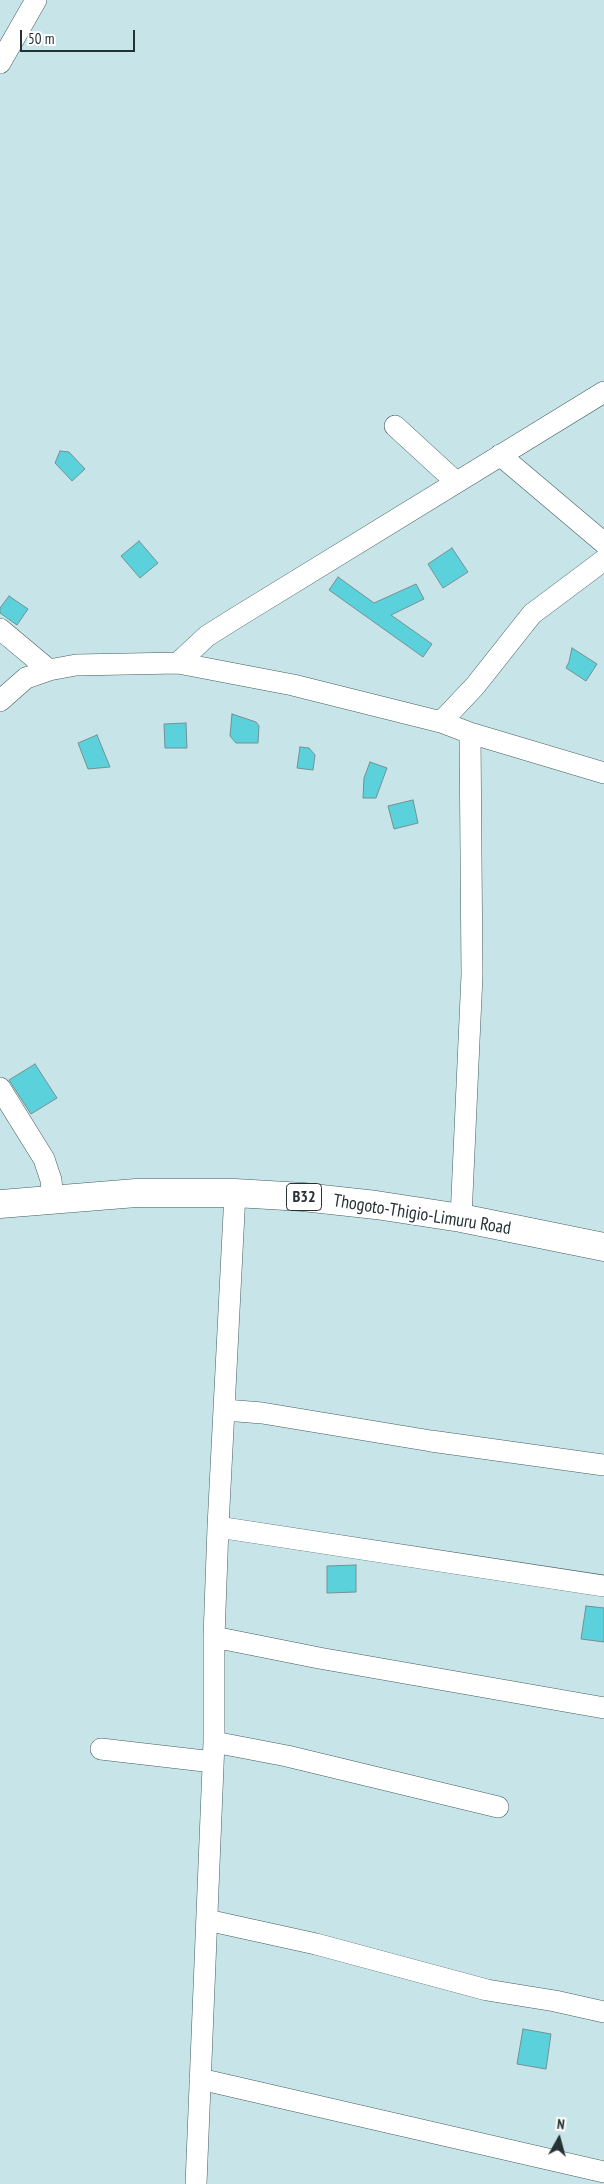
<!DOCTYPE html>
<style>
body{margin:0}
#map{position:relative;width:604px;height:2184px;overflow:hidden;background:#c7e5e8;font-family:"PT Sans Narrow",sans-serif}
canvas{display:block}
.north{position:absolute;left:534px;top:2114px;width:50px;height:50px;-webkit-text-stroke:4px #fff;paint-order:stroke;rotate:7deg;font-size:14px;font-weight:700;line-height:20px;text-align:center;color:#253132}
.north::after{content:'';display:block;margin:auto;width:18px;height:22px;background:#253132;clip-path:polygon(50% 0,100% 100%,50% 72%,0 100%)}
.scale{position:absolute;left:20px;top:30px;width:115px;height:22px;box-sizing:border-box;border:2px solid #253132;border-top:0;padding-left:6px;font-size:15px;line-height:18px;white-space:nowrap;color:#253132;-webkit-text-stroke:4px #fff;paint-order:stroke}
</style>
<div id="map">
<canvas width="604" height="2184"></canvas>
<div class="north">N</div>
<div class="scale">50 m</div>
</div>
<script>
const ctx = document.querySelector('canvas').getContext('2d');
ctx.lineJoin = 'round';
function paint(path, color) { ctx.fillStyle = color; ctx.fill(path, 'evenodd'); }
const poly = rows => new Path2D(rows.map(r => 'M' + r).join(''));
function strokePath(path, color, width, dash) { ctx.strokeStyle = color; ctx.lineWidth = width; ctx.lineCap = dash ? 'butt' : 'round'; ctx.setLineDash(dash || []); ctx.stroke(path); }
function drawText(font, color, halo, rows, align = 'center') {
  ctx.font = font + ' "PT Sans Narrow",sans-serif'; ctx.lineWidth = 4; ctx.setLineDash([]); ctx.textBaseline = 'middle'; ctx.strokeStyle = halo; ctx.fillStyle = color; for (const [text, x, y, turn = 0] of rows) {
    ctx.save(); ctx.translate(x, y); ctx.rotate((+turn || 0) * Math.PI / 180); ctx.textAlign = isNaN(turn) ? turn : align; if (halo) ctx.strokeText(text, 0, 0); ctx.fillText(text, 0, 0); ctx.restore();
  }
}
const building = poly([
 [60,451,69,452,85,469,72,481,55,463,60,451],
 [139,541,158,563,140,578,121,556,139,541],
 [452,548,468,572,443,588,428,564,452,548],
 [338,577,374,603,416,584,424,599,391,615,432,644,423,657,329,590,338,577],
 [9,596,28,609,17,625,0,613,0,608,9,596],
 [572,648,597,664,586,681,566,668,569,662,572,648],
 [232,714,256,722,259,726,258,743,236,743,230,736,232,714],
 [186,723,187,748,165,748,164,724,186,723],
 [97,735,110,767,88,769,78,743,97,735],
 [300,747,309,748,315,755,313,770,297,768,300,747],
 [370,762,387,768,376,798,363,798,364,778,370,762],
 [413,800,418,823,394,829,388,806,413,800],
 [35,1064,57,1098,31,1114,9,1080,35,1064],
 [356,1565,356,1592,327,1593,327,1566,356,1565],
 [586,1606,604,1608,604,1642,581,1639,586,1606],
 [523,2029,551,2034,546,2069,517,2064,523,2029]
]);
const minor = poly([
 [0,63,36,0],
 [395,426,456,482],
 [500,455,604,543],
 [0,629,49,670],
 [178,663,207,636,234,619,604,392],
 [0,701,26,678,49,670,76,665,178,663,293,685,441,722,470,733,604,773],
 [441,722,475,686,532,614,604,560],
 [0,1088,44,1159,51,1180,53,1200],
 [461,1218,472,975,470,733],
 [225,1410,262,1413,431,1441,604,1465],
 [218,1527,604,1586],
 [214,1637,319,1658,604,1708],
 [214,1742,287,1756,498,1807],
 [101,1749,213,1762],
 [207,1920,316,1944,487,1990,555,2001,604,2012],
 [200,2079,604,2172],
 [196,2184,214,1742,214,1637,218,1527,235,1193]
]);
const highway = poly([
 [0,1204,136,1193,235,1193,303,1197,376,1205,461,1218,604,1247]
]);
const shields = [
 [304,1197,35]
];
const shieldNames = [
 ["B32",304,1197]
];
const streetNames = [
 ["Thogoto-Thigio-Limuru Road",422,1215,9]
];
paint(building, '#5bd2db');
strokePath(building, '#749093', 1);
strokePath(minor, '#425d5f', 22);
strokePath(highway, '#425d5f', 29);
strokePath(minor, '#fff', 21);
strokePath(highway, '#fff', 28);
for (const [x, y, w] of shields) { const box = new Path2D(); box.roundRect(x - w / 2, y - 13.5, w, 27, 4); ctx.fillStyle = '#fff'; ctx.fill(box); strokePath(box, '#253132', 1); }
drawText('bold 16px', '#253132', null, shieldNames);
drawText('18px', '#253132', '#fff', streetNames);
</script>
